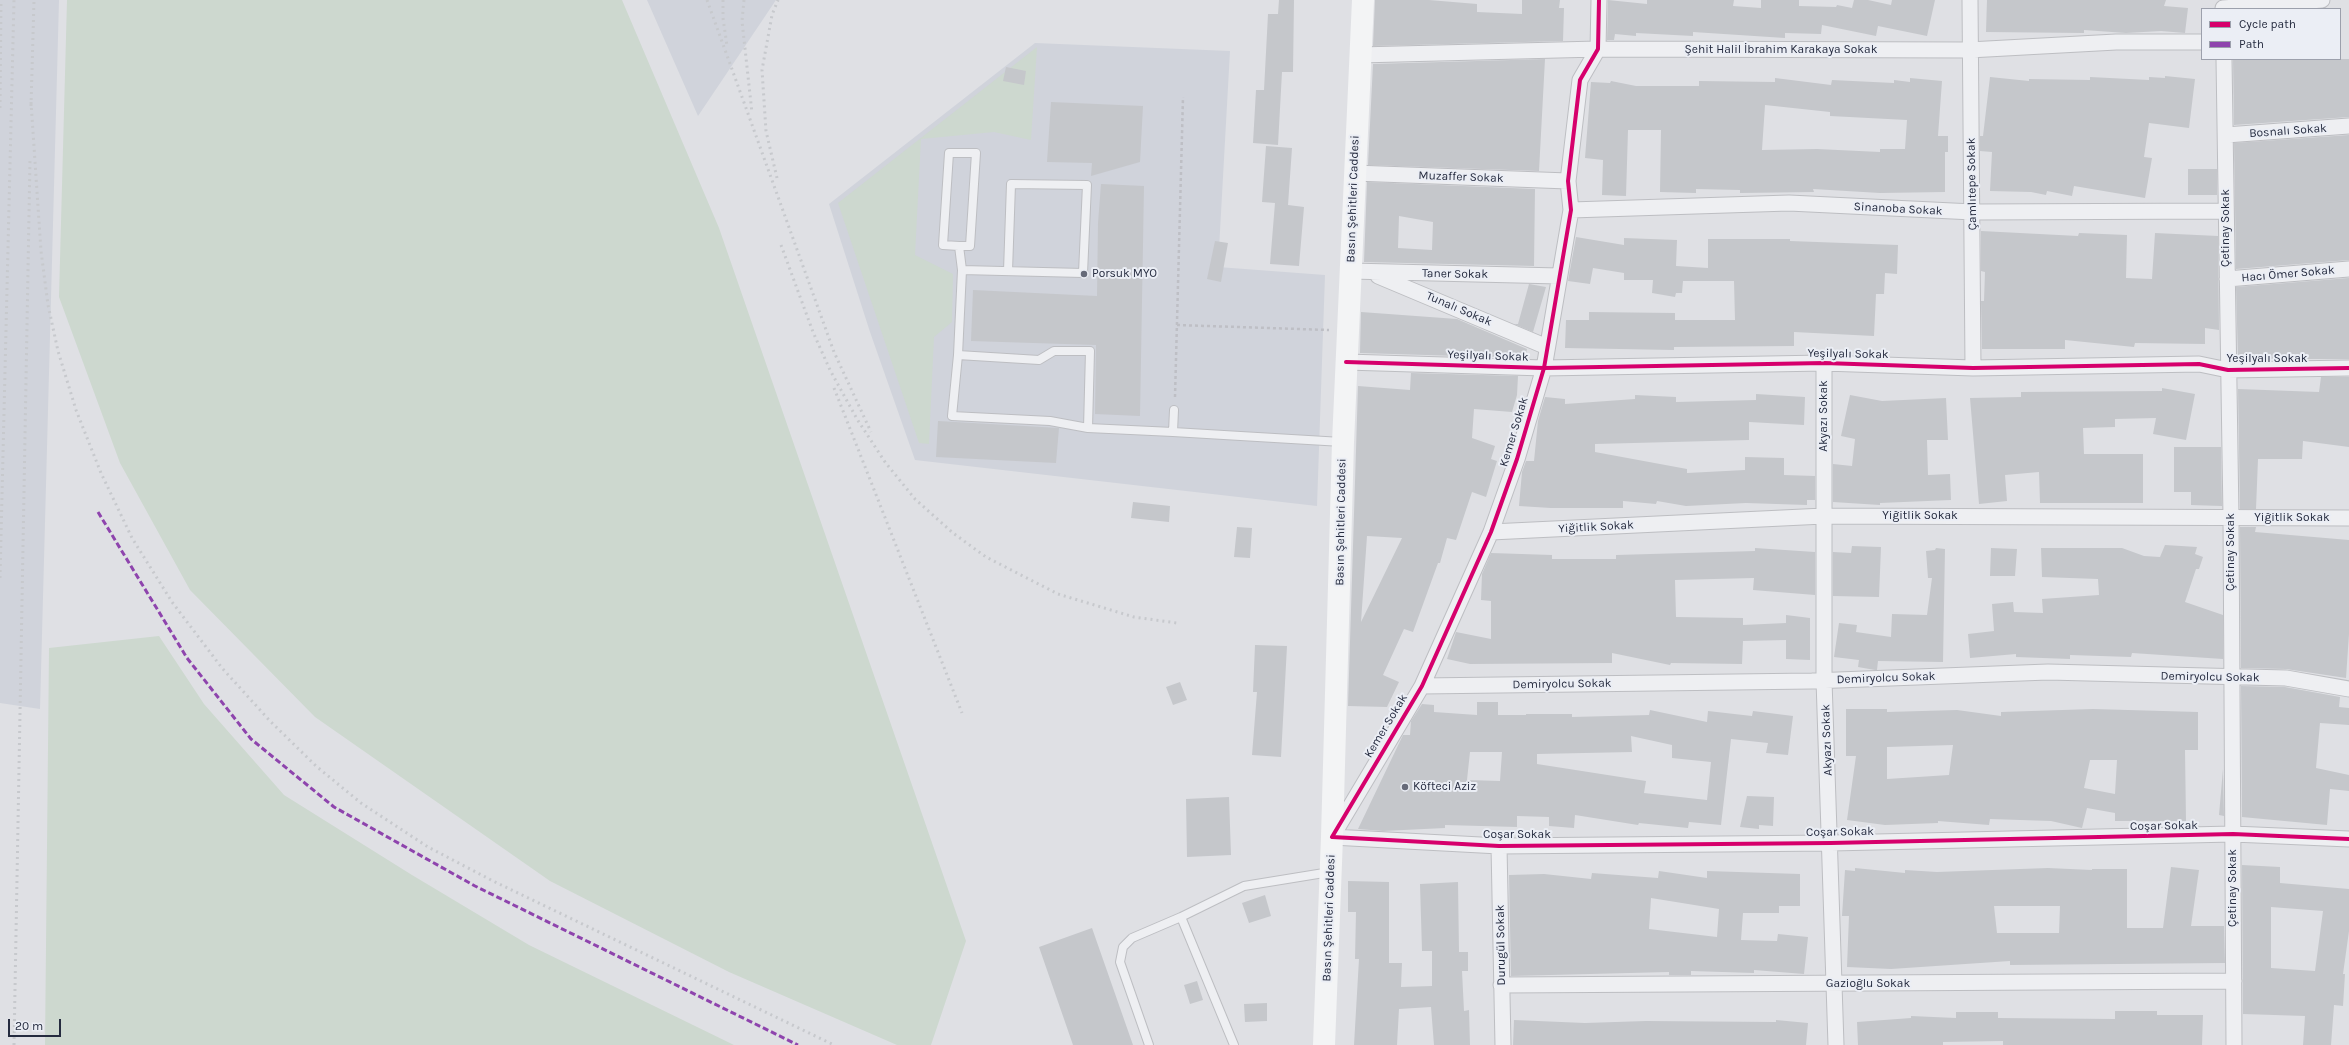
<!DOCTYPE html>
<meta charset="utf-8">
<style>
body{margin:0}
#map{position:relative;width:2349px;height:1045px;overflow:hidden;background:#dfe0e4;font-family:Karla,sans-serif}
canvas{display:block}
.legend{position:absolute;left:2201px;top:8px;width:140px;height:52px;box-sizing:border-box;background:#ebeef5;border:1px solid #9ca0ac;margin:0;padding:5px 7px;list-style:none;font-size:12px;color:#252b3f}
.legend li{display:flex;align-items:center;gap:8px;height:20px}
.legend b{width:20px;border:1px solid #9ca0ac}
.scale{position:absolute;left:8px;top:1019px;width:53px;height:18px;box-sizing:border-box;border:2px solid #252b3f;border-top:0;padding-left:5px;font-size:12px;line-height:14px;white-space:nowrap;color:#252b3f;-webkit-text-stroke:3px #ebeef5;paint-order:stroke}
</style>
<div id="map">
<canvas width="2349" height="1045"></canvas>
<ul class="legend">
<li><b style="height:5px;background:#d6006c"></b>Cycle path</li>
<li><b style="height:5px;background:#8e44ad"></b>Path</li>
</ul>
<div class="scale">20 m</div>
</div>
<script>
const ctx = document.querySelector('canvas').getContext('2d');
ctx.lineJoin = 'round';
function paint(path, color) { ctx.fillStyle = color; ctx.fill(path, 'evenodd'); }
const poly = rows => new Path2D(rows.map(r => 'M' + r).join(''));
function strokePath(path, color, width, dash) { ctx.strokeStyle = color; ctx.lineWidth = width; ctx.lineCap = dash ? 'butt' : 'round'; ctx.setLineDash(dash || []); ctx.stroke(path); }
function drawText(font, color, halo, rows, align = 'center') {
  ctx.font = font + ' Karla,sans-serif'; ctx.lineWidth = 4; ctx.setLineDash([]); ctx.textBaseline = 'middle'; ctx.strokeStyle = halo; ctx.fillStyle = color; for (const [text, x, y, turn = 0] of rows) {
    ctx.save(); ctx.translate(x, y); ctx.rotate((+turn || 0) * Math.PI / 180); ctx.textAlign = isNaN(turn) ? turn : align; if (halo) ctx.strokeText(text, 0, 0); ctx.fillText(text, 0, 0); ctx.restore();
  }
}
const built = poly([
 [0,0,59,0,40,709,0,703],
 [647,0,776,0,698,116],
 [1035,43,1230,51,1218,267,1325,275,1317,506,915,460,870,332,829,204]
]);
const green = poly([
 [67,0,622,0,719,228,966,941,931,1045,897,1045,729,972,550,881,315,717,190,590,120,463,59,297],
 [1037,47,1031,140,994,132,921,139,915,255,953,274,952,322,934,337,929,444,919,443,838,203],
 [159,636,204,704,284,795,412,875,529,945,734,1045,45,1045,49,648]
]);
const building = poly([
 [1279,0,1294,0,1293,72,1282,72,1278,145,1253,143,1256,90,1264,90,1268,14,1278,14],
 [1375,0,1429,0,1477,4,1477,12,1522,14,1522,0,1560,0,1559,8,1564,8,1563,41,1373,46],
 [1608,0,1647,4,1647,0,1734,0,1733,6,1761,8,1761,0,1799,0,1799,6,1836,7,1837,5,1852,8,1854,0,1868,0,1891,5,1892,0,1935,0,1927,36,1878,26,1876,36,1822,25,1821,34,1785,33,1785,38,1693,32,1693,36,1636,33,1636,36,1615,34,1614,40,1607,40],
 [1987,0,2166,0,2164,6,2188,8,2185,33,2161,31,2126,33,2084,30,2084,33,1986,32],
 [1545,59,1539,171,1368,165,1373,64],
 [2233,59,2349,59,2349,117,2234,125],
 [1006,67,1026,71,1024,85,1003,81],
 [2165,76,2195,79,2189,128,2149,123,2144,157,2152,158,2145,198,2074,186,2072,196,2047,191,2046,195,2031,192,1990,191,1992,152,1980,151,1980,136,1983,136,1990,77,2029,81,2029,79,2090,80,2090,77,2149,80,2149,77,2165,78],
 [1775,78,1831,85,1832,80,1894,83,1894,80,1910,82,1910,78,1942,81,1938,136,1948,136,1948,152,1945,152,1945,192,1880,193,1813,189,1814,192,1740,193,1740,190,1696,189,1696,193,1660,192,1661,130,1628,130,1626,196,1602,195,1603,160,1585,158,1591,82,1610,83,1611,81,1636,86,1699,86,1699,81,1775,82],
 [1765,105,1830,112,1830,116,1907,120,1905,149,1880,149,1880,152,1817,149,1762,150],
 [1051,102,1143,106,1140,162,1091,176,1092,163,1047,162],
 [2349,135,2349,260,2236,269,2234,143],
 [1266,146,1292,148,1288,205,1304,207,1299,266,1270,264,1275,203,1262,202],
 [2188,169,2217,169,2217,195,2188,195],
 [1367,182,1535,189,1534,266,1364,262],
 [1399,216,1433,222,1432,250,1398,248],
 [1101,184,1144,186,1140,416,1095,414,1096,345,971,341,973,290,1097,296,1098,223],
 [1981,231,2078,236,2079,233,2127,235,2126,278,2152,279,2155,233,2218,236,2219,330,2205,328,2205,344,2135,343,2134,347,2065,340,2065,349,1982,349,1981,301,1984,301,1985,272,1981,271],
 [1576,237,1624,245,1624,238,1677,240,1676,266,1708,268,1708,239,1790,239,1790,241,1898,245,1897,274,1885,273,1884,294,1876,294,1874,336,1794,332,1794,346,1674,347,1674,350,1565,348,1566,320,1589,320,1589,312,1675,313,1675,320,1735,320,1734,281,1683,281,1682,293,1676,293,1675,297,1652,293,1653,280,1624,280,1624,273,1593,268,1590,284,1568,281],
 [1215,241,1228,243,1221,282,1207,279],
 [2349,278,2349,359,2238,359,2236,287],
 [1529,284,1546,287,1533,332,1514,324,1518,324],
 [1361,312,1457,319,1527,349,1525,358,1360,353],
 [1411,373,1518,376,1517,395,1512,412,1474,409,1472,438,1495,446,1491,459,1497,461,1486,497,1472,492,1456,540,1447,538,1440,563,1438,563,1413,632,1404,629,1383,675,1399,682,1387,707,1348,706,1358,386,1410,390],
 [1367,536,1402,538,1361,622],
 [2321,377,2349,377,2349,447,2303,441,2302,459,2258,459,2256,509,2240,509,2238,389,2319,392],
 [2162,388,2195,394,2186,440,2153,434,2156,418,2115,419,2115,427,2083,428,2084,454,2143,454,2143,503,2040,503,2039,472,2005,475,2007,501,1979,504,1970,398,2021,397,2021,392,2162,391],
 [1756,394,1805,397,1804,425,1749,422,1749,440,1595,444,1595,452,1687,469,1687,473,1745,470,1745,457,1784,458,1784,475,1815,476,1815,500,1807,500,1807,505,1746,503,1686,506,1657,501,1656,504,1623,501,1623,508,1551,508,1519,506,1522,472,1526,461,1534,461,1538,421,1545,397,1565,399,1565,404,1635,399,1635,395,1676,397,1676,402,1756,400],
 [1850,395,1882,401,1946,398,1948,440,1927,440,1928,475,1950,474,1951,500,1880,503,1880,505,1833,502,1833,464,1852,466,1855,439,1841,436],
 [938,421,1059,428,1056,463,936,457],
 [2174,447,2221,447,2222,506,2191,505,2191,492,2174,492],
 [1133,502,1170,506,1169,522,1131,518],
 [1237,527,1252,528,1250,558,1234,557],
 [2240,527,2256,527,2255,532,2349,540,2349,634,2346,678,2286,669,2241,668],
 [2165,545,2197,547,2195,554,2203,557,2199,569,2196,569,2185,602,2223,615,2223,659,2132,653,2131,657,2070,655,2070,659,2016,657,2016,654,1970,658,1968,634,1994,631,1992,604,2013,602,2014,612,2043,613,2042,599,2099,595,2098,579,2042,577,2041,548,2122,548,2144,556,2160,557],
 [1852,546,1881,547,1879,597,1833,596,1833,552,1851,553],
 [1755,548,1815,552,1815,595,1753,590,1754,578,1675,580,1676,617,1743,618,1743,625,1786,623,1786,615,1810,618,1810,660,1786,659,1786,640,1743,641,1742,664,1671,663,1670,665,1612,653,1612,663,1470,664,1447,659,1456,632,1491,639,1491,601,1481,600,1482,574,1491,553,1552,555,1552,559,1616,559,1616,555,1755,551],
 [1936,548,1945,549,1943,662,1878,661,1877,670,1875,670,1858,667,1859,660,1834,657,1839,623,1857,625,1856,632,1891,637,1892,614,1927,615,1932,578,1928,578,1926,551,1935,550],
 [1991,548,2017,549,2015,576,1990,576],
 [1255,645,1287,646,1281,757,1252,755,1257,692,1253,692],
 [1180,682,1187,700,1173,705,1166,687],
 [2241,686,2285,687,2340,697,2339,707,2349,708,2349,725,2320,723,2316,768,2349,775,2349,791,2330,789,2327,825,2242,817],
 [1477,702,1498,702,1498,715,1526,715,1526,714,1572,714,1572,717,1649,715,1650,710,1707,722,1708,711,1752,716,1753,711,1793,716,1788,755,1766,753,1768,743,1731,739,1721,825,1689,822,1688,828,1639,823,1638,825,1575,815,1574,828,1549,826,1549,817,1517,816,1517,827,1445,825,1445,828,1383,831,1358,829,1403,735,1410,735,1411,721,1422,704,1434,705,1434,712,1477,715],
 [1631,736,1672,745,1672,758,1711,762,1707,800,1644,793,1646,781,1537,764,1537,754,1632,752],
 [1470,752,1502,752,1500,781,1467,780],
 [1846,709,1887,709,1887,712,1957,710,2001,716,2001,712,2093,709,2198,712,2198,750,2185,750,2186,821,2115,821,2115,813,2087,808,2082,828,2051,821,1990,819,1989,825,1938,821,1938,823,1885,825,1847,820,1856,756,1846,756],
 [1953,745,1949,775,1887,779,1887,747],
 [2090,760,2117,760,2115,794,2084,788],
 [2223,769,2224,816,2219,815],
 [1747,796,1774,797,1773,826,1759,825,1759,829,1740,827],
 [1229,797,1231,855,1187,857,1186,799],
 [2242,865,2280,867,2280,883,2349,889,2349,931,2343,974,2345,974,2343,1006,2334,1005,2331,1045,2303,1045,2305,1016,2243,1014],
 [2271,907,2323,911,2315,971,2271,968],
 [2171,867,2199,870,2191,926,2224,926,2225,963,2010,965,2010,961,1891,969,1847,967,1849,916,1842,916,1845,870,1855,871,1855,868,1905,873,1905,870,1937,872,2048,868,2092,870,2092,869,2127,869,2127,928,2163,928],
 [1994,906,2060,906,2059,933,1997,933],
 [1659,871,1707,878,1707,871,1800,874,1800,906,1779,906,1779,913,1743,913,1741,940,1777,941,1778,934,1808,937,1804,974,1754,970,1754,973,1691,971,1691,975,1669,975,1669,972,1511,976,1509,875,1544,874,1591,879,1592,873,1658,878],
 [1651,898,1719,909,1717,937,1649,929],
 [1348,881,1389,882,1389,963,1402,963,1401,987,1432,986,1432,951,1422,951,1420,884,1458,882,1459,952,1468,952,1468,971,1462,971,1464,1011,1469,1010,1470,1045,1434,1045,1431,1007,1399,1009,1397,1045,1354,1045,1359,959,1355,959,1356,912,1348,912],
 [1265,895,1271,916,1249,923,1242,903],
 [1092,928,1133,1045,1073,1045,1039,947],
 [1197,981,1203,1000,1190,1004,1184,985],
 [1267,1003,1267,1021,1245,1022,1244,1004],
 [2115,1011,2157,1011,2157,1015,2203,1015,2202,1045,2003,1045,2003,1041,1943,1042,1943,1045,1858,1045,1857,1022,1911,1018,1911,1016,1956,1018,1956,1012,1998,1012,1998,1018,2115,1019],
 [1514,1020,1585,1023,1646,1021,1776,1022,1776,1020,1808,1023,1806,1045,1513,1045]
]);
const path = poly([
 [1177,325,1329,330],
 [1175,397,1183,97]
]);
const service = poly([
 [959,246,970,246,976,153,949,153,943,245,959,246,962,270],
 [1008,271,1011,184,1087,185,1083,273,962,270,958,355,1039,360,1054,351,1090,351,1088,428],
 [958,355,952,416,1050,421,1088,428,1173,432],
 [1174,410,1173,432,1342,442],
 [1181,917,1244,886,1330,872],
 [1149,1045,1120,962,1123,947,1132,938,1181,917,1234,1045]
]);
const minor = poly([
 [1599,0,1598,49,1580,80,1568,181,1571,210,1544,368,1517,459,1491,532,1422,686,1332,837,1499,846,1831,843,2233,834,2349,839],
 [1970,0,1973,368],
 [2223,8,2322,0],
 [1359,55,1598,49,1969,50,2116,42,2202,42],
 [2224,59,2231,518,2234,1045],
 [2226,135,2349,126],
 [1354,173,1568,181],
 [1571,210,1789,203,1973,212,2226,211],
 [1350,271,1559,276],
 [1378,276,1547,347],
 [2227,279,2349,269],
 [1346,362,1544,368,1824,363,1973,368,2199,364,2228,370,2349,368],
 [1824,363,1824,680,1836,1045],
 [1491,532,1824,516,2349,518],
 [1422,686,1812,681,2048,672,2286,678,2349,689],
 [1499,846,1503,1045],
 [1501,985,2234,981]
]);
const secondary = poly([
 [1324,1045,1332,837,1343,442,1363,0]
]);
const rail = poly([
 [707,0,834,352,871,432],
 [723,0,723,18,727,46],
 [744,0,742,21,752,113],
 [31,102,41,251,48,305,58,351,76,410,101,473,132,538,172,602,222,668,270,721,316,766,361,803,428,847,493,881,834,1045],
 [31,106,34,0],
 [0,108,1,0],
 [777,178,766,131,762,70,772,15,778,0],
 [781,245,813,332,830,370,857,419,885,462,915,499,953,533,986,557,1058,594,1134,617,1177,623],
 [834,388,962,713],
 [0,578,14,0],
 [14,1045,30,160]
]);
const quiet = poly([
 [98,512,187,658,251,739,334,807,475,886,798,1045]
]);
const cycleway = poly([
 [1599,0,1598,49,1580,80,1568,181,1571,210,1544,368,1517,459,1491,532,1422,686,1332,837,1499,846,1831,843,2233,834,2349,839],
 [1346,362,1544,368,1824,363,1973,368,2199,364,2228,370,2349,368]
]);
const markers = [
 [1084,274,4,"#666a79"],
 [1405,787,4,"#666a79"]
];
const streetNames = [
 ["Şehit Halil İbrahim Karakaya Sokak",1781,50],
 ["Bosnalı Sokak",2288,131,-4],
 ["Muzaffer Sokak",1461,177,2],
 ["Çamlıtepe Sokak",1972,184,-91],
 ["Basın Şehitleri Caddesi",1353,199,-88],
 ["Sinanoba Sokak",1898,209,3],
 ["Çetinay Sokak",2226,228,-90],
 ["Taner Sokak",1455,274,1],
 ["Hacı Ömer Sokak",2288,274,-5],
 ["Tunalı Sokak",1459,309,23],
 ["Yeşilyalı Sokak",1848,354,1],
 ["Yeşilyalı Sokak",1488,356,2],
 ["Yeşilyalı Sokak",2267,359],
 ["Akyazı Sokak",1824,416,-90],
 ["Kemer Sokak",1514,432,-73],
 ["Yiğitlik Sokak",1920,516],
 ["Yiğitlik Sokak",2292,518],
 ["Basın Şehitleri Caddesi",1341,522,-89],
 ["Yiğitlik Sokak",1596,527,-3],
 ["Çetinay Sokak",2231,552,-90],
 ["Demiryolcu Sokak",2210,677,1],
 ["Demiryolcu Sokak",1886,678,-2],
 ["Demiryolcu Sokak",1562,684,-1],
 ["Kemer Sokak",1386,726,-59],
 ["Akyazı Sokak",1827,740,-92],
 ["Coşar Sokak",2164,826,-1],
 ["Coşar Sokak",1840,832,-1],
 ["Coşar Sokak",1517,835],
 ["Çetinay Sokak",2233,888,-90],
 ["Basın Şehitleri Caddesi",1329,918,-88],
 ["Durugül Sokak",1501,945,-91],
 ["Gazioğlu Sokak",1868,984]
];
const poiNames = [
 ["Porsuk MYO",1092,274],
 ["Köfteci Aziz",1413,787]
];
paint(built, '#d0d3db');
paint(green, '#cdd8cf');
paint(building, '#c5c7cb');
strokePath(service, '#bdbec2', 10);
strokePath(minor, '#bdbec2', 17);
strokePath(path, '#bebfc5', 2.5, [3, 3]);
strokePath(service, '#eeeff2', 8);
strokePath(minor, '#eeeff2', 15);
strokePath(secondary, '#f3f4f5', 22);
strokePath(rail, '#c7c9cd', 3, [2, 4]);
strokePath(quiet, '#8e44ad', 3, [6, 3]);
strokePath(cycleway, '#d6006c', 4);
for (const [x, y, r, color] of markers) { const dot = new Path2D(); dot.arc(x, y, r, 0, 2 * Math.PI); ctx.fillStyle = color; ctx.fill(dot); strokePath(dot, '#ebeef5', 1.5); }
drawText('12px', '#252b3f', '#ebeef5', streetNames);
drawText('12px', '#252b3f', '#ebeef5', poiNames, 'left');
</script>
